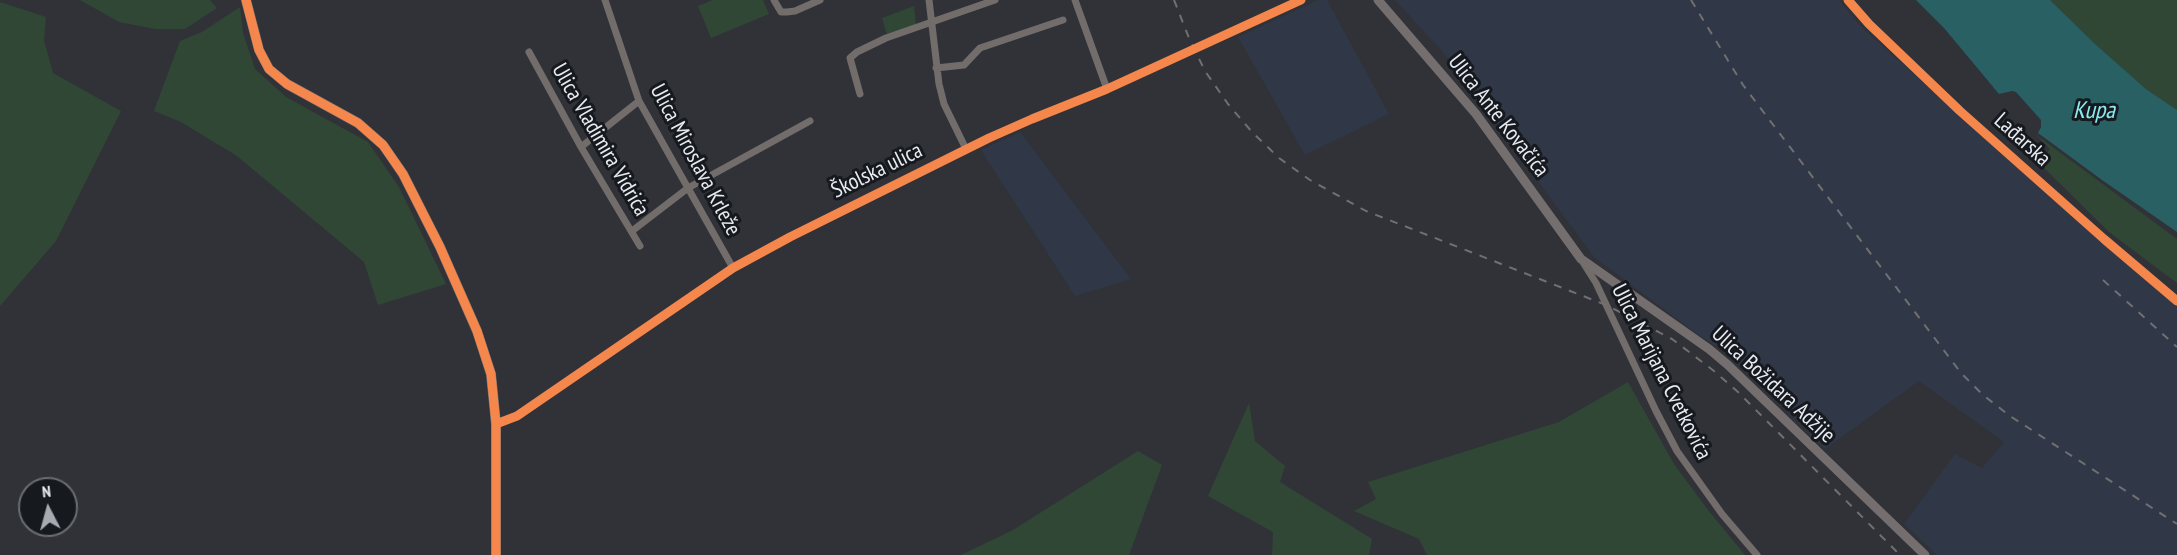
<!DOCTYPE html>
<meta charset="utf-8">
<style>
body{margin:0}
#map{position:relative;width:2177px;height:555px;overflow:hidden;background:#303238;font-family:"PT Sans Narrow",sans-serif}
canvas{display:block}
.north{position:absolute;left:18px;top:477px;width:60px;height:60px;box-sizing:border-box;background:#16191e;border:2px solid #6a6d73;border-radius:50%;rotate:354deg;font-size:16px;font-weight:700;line-height:24px;text-align:center;color:#e8ebf2}
.north::after{content:'';display:block;margin:auto;width:21px;height:27px;background:#a8aab1;clip-path:polygon(50% 0,100% 100%,50% 72%,0 100%)}
</style>
<div id="map">
<canvas width="2177" height="555"></canvas>
<div class="north">N</div>
</div>
<script>
const ctx = document.querySelector('canvas').getContext('2d');
ctx.lineJoin = 'round';
function paint(path, color) { ctx.fillStyle = color; ctx.fill(path, 'evenodd'); }
const poly = rows => new Path2D(rows.map(r => 'M' + r).join(''));
function strokePath(path, color, width, dash) { ctx.strokeStyle = color; ctx.lineWidth = width; ctx.lineCap = dash ? 'butt' : 'round'; ctx.setLineDash(dash || []); ctx.stroke(path); }
function drawText(font, color, halo, rows, align = 'center') {
  ctx.font = font + ' "PT Sans Narrow",sans-serif'; ctx.lineWidth = 6; ctx.setLineDash([]); ctx.textBaseline = 'middle'; ctx.strokeStyle = halo; ctx.fillStyle = color; for (const [text, x, y, turn = 0] of rows) {
    ctx.save(); ctx.translate(x, y); ctx.rotate((+turn || 0) * Math.PI / 180); ctx.textAlign = isNaN(turn) ? turn : align; if (halo) ctx.strokeText(text, 0, 0); ctx.fillText(text, 0, 0); ctx.restore();
  }
}
const built = poly([
 [1318,0,1327,0,1389,114,1305,155,1238,37],
 [1395,0,1839,0,1861,27,2127,264,2177,300,2177,555,1937,555,1904,524,1955,454,1982,468,2004,442,1919,381,1825,449,1730,354,1700,336,1594,257,1442,51],
 [1020,132,1131,279,1075,296,981,150]
]);
const green = poly([
 [80,0,210,0,217,8,185,29,155,29,119,22],
 [713,0,763,0,769,14,711,38,698,6],
 [2050,0,2177,0,2177,110,2146,89,2094,43],
 [0,2,46,17,44,40,53,73,121,111,56,241,0,306],
 [914,6,916,25,887,35,882,18],
 [240,7,243,33,255,69,286,97,368,142,399,187,446,284,378,305,364,262,237,156,181,122,154,111,180,41,202,32],
 [2035,134,2177,239,2177,283,2109,232,2039,163,2050,149],
 [1628,382,1674,464,1708,510,1745,555,1427,555,1419,539,1354,511,1376,499,1368,482,1559,422],
 [1249,403,1255,441,1285,466,1280,482,1372,539,1369,555,1272,555,1273,532,1208,496],
 [1138,451,1162,465,1129,555,961,555,1013,530]
]);
const water = poly([
 [1916,0,2050,0,2094,43,2146,89,2177,110,2177,232,2102,180,2038,133,2041,127,2041,120,2016,92,2012,91,1999,94,1944,28]
]);
const street = poly([
 [605,0,639,101,733,268],
 [774,0,781,12,787,12,795,11,820,0],
 [929,0,939,84,944,104,966,149],
 [1075,0,1107,89],
 [1848,0,1869,24,1960,111,2104,239,2177,301],
 [529,52,581,147,640,246],
 [936,68,964,65,980,48,1063,20],
 [860,94,850,58,857,52,886,38,995,0],
 [581,147,639,101],
 [632,231,688,188,810,121],
 [1584,264,1596,283,1656,411,1677,451,1722,514,1757,555],
 [496,424,517,416,733,268,790,237,989,138,1032,119,1107,89,1301,0]
]);
const secondary = poly([
 [1378,0,1476,114,1581,259,1709,349,1728,365,1925,555]
]);
const primary = poly([
 [246,0,259,50,269,69,287,84,358,123,383,145,403,174,440,247,477,331,491,374,496,424,496,555]
]);
const rail = poly([
 [1174,0,1189,38,1205,71,1228,104,1252,132,1279,158,1310,180,1366,211,1606,305,1672,339,1714,371,1738,392,1900,555],
 [1691,0,1743,85,1961,373,1983,395,2010,416,2177,524],
 [2103,280,2177,347]
]);
const cycleway = poly([
 [246,0,259,50,269,69,287,84,358,123,383,145,403,174,440,247,477,331,491,374,496,424,496,555],
 [1848,0,1869,24,1960,111,2104,239,2177,301],
 [496,424,517,416,733,268,790,237,989,138,1032,119,1107,89,1301,0]
]);
const streetNames = [
 ["Ulica Ante Kovačića",1498,116,52],
 ["Ulica Vladimira Vidrića",600,140,60],
 ["Lađarska",2022,140,42],
 ["Ulica Miroslava Krleže",695,160,62],
 ["Školska ulica",877,171,-26],
 ["Ulica Marijana Cvetkovića",1661,372,63],
 ["Ulica Božidara Adžije",1773,385,43]
];
const waterNames = [
 ["Kupa",2094,111]
];
paint(built, '#303746');
paint(green, '#304735');
paint(water, '#286064');
strokePath(street, '#726c6b', 7);
strokePath(secondary, '#756e6e', 9);
strokePath(primary, '#726d6e', 10);
strokePath(rail, '#716f71', 2, [8, 8]);
strokePath(cycleway, '#f5874c', 9);
drawText('22px', '#e8ebf2', '#16191e', streetNames);
drawText('italic 24px', '#89ebf1', '#16191e', waterNames);
</script>
